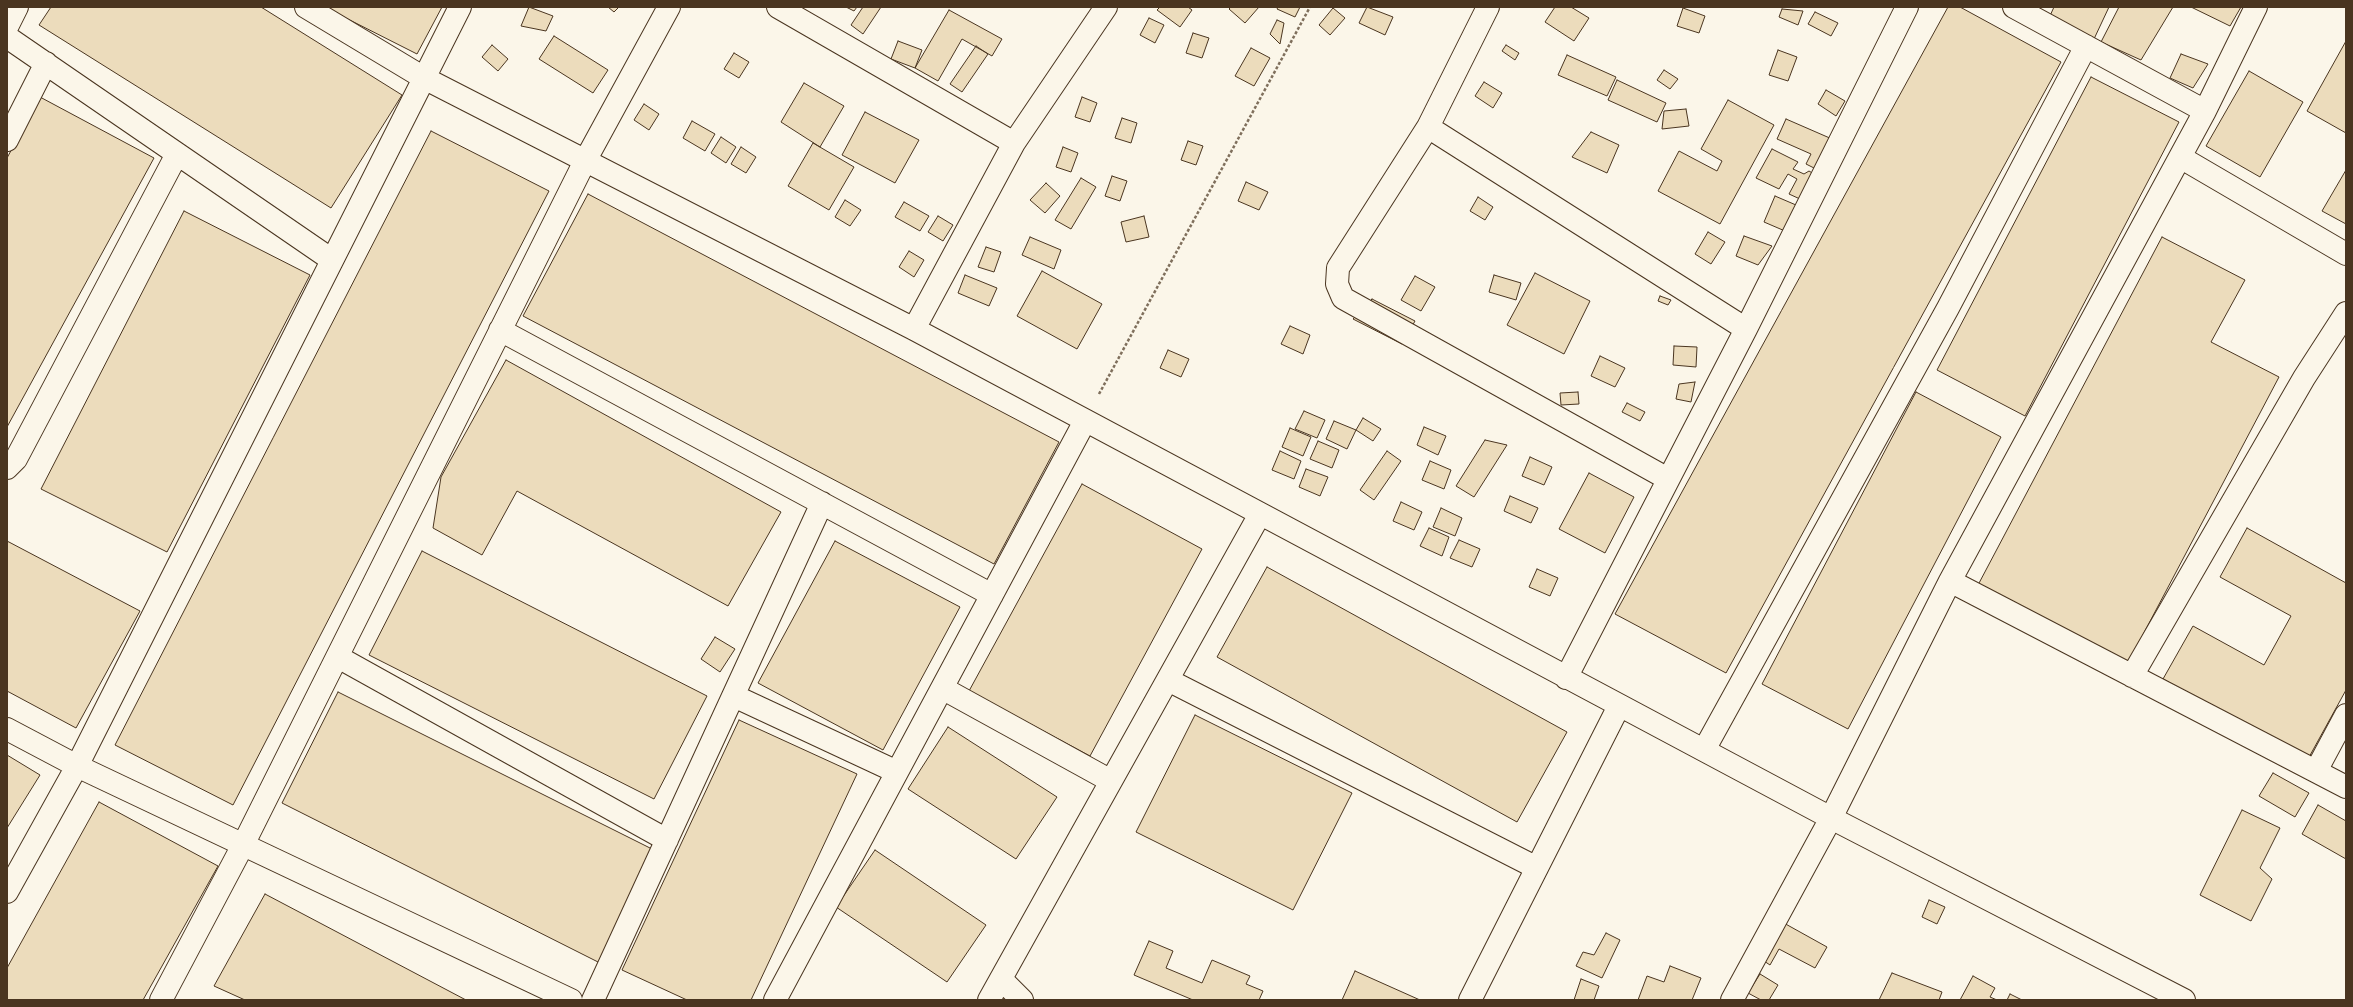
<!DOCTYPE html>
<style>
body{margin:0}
#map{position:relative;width:2353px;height:1007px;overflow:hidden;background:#fbf6e9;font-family:Commissioner,sans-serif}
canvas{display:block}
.frame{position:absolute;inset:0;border:8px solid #4a3520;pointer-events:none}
</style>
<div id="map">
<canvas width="2353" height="1007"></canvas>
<div class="frame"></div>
</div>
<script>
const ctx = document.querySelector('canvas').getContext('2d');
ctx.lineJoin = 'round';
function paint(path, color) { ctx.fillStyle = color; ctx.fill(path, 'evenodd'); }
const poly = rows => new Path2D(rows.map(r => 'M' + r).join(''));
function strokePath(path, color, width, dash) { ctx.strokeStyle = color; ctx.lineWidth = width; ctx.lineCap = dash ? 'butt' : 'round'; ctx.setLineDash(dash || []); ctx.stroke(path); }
const building = poly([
 [51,7,261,7,402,95,331,208,39,25,51,7],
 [324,7,442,7,417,54,324,7],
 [529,7,553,16,546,31,521,26,529,7],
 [608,7,619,7,614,12,608,7],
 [846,7,857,7,854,11,846,7],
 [863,7,881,7,863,34,851,25,863,7],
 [1160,7,1188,7,1192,10,1180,27,1157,10,1160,7],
 [1231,7,1259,7,1245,23,1229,9,1231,7],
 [1278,7,1300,7,1295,17,1277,9,1278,7],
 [1367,7,1393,17,1385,35,1359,23,1367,7],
 [1555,7,1571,7,1589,18,1574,41,1545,22,1555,7],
 [1948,7,1960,7,2061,62,1726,673,1615,614,1948,7],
 [2054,7,2109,7,2094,39,2049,18,2054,7],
 [2119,7,2173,7,2141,60,2101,42,2119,7],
 [2191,7,2241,7,2230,26,2191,7],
 [1333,8,1345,18,1330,35,1319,25,1333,8],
 [1683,8,1705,16,1699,33,1677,26,1683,8],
 [1782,9,1803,11,1798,25,1779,17,1782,9],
 [949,10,1002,39,992,56,962,39,938,81,915,68,949,10],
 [1815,12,1838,23,1831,36,1808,24,1815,12],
 [1149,18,1164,25,1155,43,1140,35,1149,18],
 [1277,20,1284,23,1280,44,1270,34,1277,20],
 [1193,33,1209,38,1202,58,1186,53,1193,33],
 [554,36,608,70,593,93,539,59,554,36],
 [898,41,922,50,915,68,891,59,898,41],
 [2346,41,2346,133,2307,111,2346,41],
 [492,45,508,59,498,71,482,57,492,45],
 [1506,45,1519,53,1515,60,1502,51,1506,45],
 [976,46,988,54,962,92,950,84,976,46],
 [1251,48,1270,58,1254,86,1235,76,1251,48],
 [1778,50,1797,57,1788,81,1769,75,1778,50],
 [734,53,749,62,739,78,724,69,734,53],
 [2181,54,2208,64,2193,88,2170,78,2181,54],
 [1567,55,1616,77,1607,96,1558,75,1567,55],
 [1664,70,1678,79,1670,89,1657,80,1664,70],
 [2249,71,2303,102,2260,177,2206,146,2249,71],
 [2091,77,2179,122,2025,416,1937,370,2091,77],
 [1617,80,1666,103,1657,122,1608,100,1617,80],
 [1484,82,1502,93,1493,108,1475,96,1484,82],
 [804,83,844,106,820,147,781,122,804,83],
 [1826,90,1845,101,1836,116,1818,104,1826,90],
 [40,97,154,158,7,427,7,158,40,97],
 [1082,97,1097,103,1090,122,1075,117,1082,97],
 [1728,100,1774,125,1720,224,1658,191,1679,151,1717,171,1722,161,1701,149,1728,100],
 [644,104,659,114,649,130,634,120,644,104],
 [1686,109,1689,126,1662,129,1664,111,1686,109],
 [865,112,919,140,895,183,842,155,865,112],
 [1122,118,1137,123,1131,143,1115,138,1122,118],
 [1786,119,1832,139,1818,170,1806,164,1811,154,1777,139,1786,119],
 [692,121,715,134,705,151,683,138,692,121],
 [431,131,549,191,233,805,115,745,431,131],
 [1591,132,1619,145,1607,173,1572,157,1591,132],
 [721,137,736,147,726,163,711,153,721,137],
 [1188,141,1203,146,1196,165,1181,160,1188,141],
 [813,143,854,167,829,210,788,186,813,143],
 [741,147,756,157,746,173,731,164,741,147],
 [1063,147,1078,153,1071,172,1056,167,1063,147],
 [1772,149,1798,162,1793,169,1804,174,1809,171,1814,174,1800,199,1789,194,1797,179,1788,174,1779,189,1756,178,1772,149],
 [2346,170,2346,224,2322,211,2346,170],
 [1112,176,1127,181,1120,201,1105,196,1112,176],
 [1081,178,1096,187,1071,229,1055,220,1081,178],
 [1246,182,1268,192,1259,210,1238,201,1246,182],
 [1046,183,1060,196,1045,213,1030,200,1046,183],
 [588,194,1059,442,994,564,523,316,588,194],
 [1775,196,1796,205,1785,231,1764,222,1775,196],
 [1478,197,1493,207,1485,220,1470,211,1478,197],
 [845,200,861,210,850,226,835,217,845,200],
 [904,202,929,216,920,231,895,217,904,202],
 [184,211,310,275,167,552,41,489,184,211],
 [938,216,953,225,943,241,928,232,938,216],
 [1144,216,1149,237,1126,242,1121,222,1144,216],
 [1708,232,1725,242,1711,264,1695,254,1708,232],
 [1744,236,1772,246,1758,265,1736,256,1744,236],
 [1030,237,1061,250,1054,269,1022,255,1030,237],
 [2162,237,2245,280,2211,342,2279,377,2128,663,1978,585,2162,237],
 [986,247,1001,252,994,272,978,267,986,247],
 [909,251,924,260,914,277,899,267,909,251],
 [1042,271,1102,304,1077,349,1017,316,1042,271],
 [1535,273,1590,301,1564,354,1507,325,1535,273],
 [965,275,997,288,989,306,958,293,965,275],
 [1494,275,1521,283,1516,300,1489,292,1494,275],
 [1415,276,1435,287,1421,311,1401,300,1415,276],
 [1660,296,1671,300,1668,305,1658,301,1660,296],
 [1372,299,1415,321,1402,344,1353,319,1372,299],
 [1290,326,1310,335,1303,354,1281,344,1290,326],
 [1674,346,1697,347,1696,367,1673,365,1674,346],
 [1168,350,1189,359,1181,377,1160,368,1168,350],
 [1600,356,1625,368,1615,387,1591,376,1600,356],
 [506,360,781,512,728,606,517,491,482,555,433,528,441,477,506,360],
 [1695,382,1691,402,1676,399,1679,384,1695,382],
 [1578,392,1579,404,1561,405,1560,393,1578,392],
 [1916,392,2001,437,1848,729,1762,684,1916,392],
 [1627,403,1645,412,1640,421,1622,412,1627,403],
 [1304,411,1325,420,1317,438,1295,429,1304,411],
 [1363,418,1381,429,1373,441,1356,430,1363,418],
 [1334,421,1356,430,1347,449,1326,439,1334,421],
 [1424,427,1446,436,1438,455,1417,445,1424,427],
 [1290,428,1311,437,1303,456,1282,447,1290,428],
 [1485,440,1507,445,1474,497,1456,486,1485,440],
 [1318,441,1339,450,1332,468,1310,459,1318,441],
 [1280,451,1301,461,1294,479,1272,470,1280,451],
 [1387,451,1401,461,1374,500,1360,490,1387,451],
 [1530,457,1552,467,1544,485,1522,476,1530,457],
 [1430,461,1451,470,1444,489,1422,480,1430,461],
 [1306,469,1328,477,1320,496,1299,487,1306,469],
 [1589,473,1634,497,1605,553,1559,529,1589,473],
 [1082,484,1202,549,1090,756,969,691,1082,484],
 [1510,496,1538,508,1531,523,1504,511,1510,496],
 [1401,502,1422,512,1414,530,1393,521,1401,502],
 [1441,508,1462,518,1455,536,1433,527,1441,508],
 [1429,528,1449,537,1442,556,1420,546,1429,528],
 [2247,528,2346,583,2346,690,2308,759,2163,679,2193,626,2264,665,2291,616,2220,577,2247,528],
 [1459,540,1480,549,1472,567,1450,558,1459,540],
 [7,541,140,611,76,728,7,691,7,541],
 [835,541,960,607,883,750,758,683,835,541],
 [422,551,707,696,654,799,369,655,422,551],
 [1267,567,1567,732,1517,822,1217,657,1267,567],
 [1537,569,1558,578,1550,596,1529,587,1537,569],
 [715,637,735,649,720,672,701,659,715,637],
 [338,692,656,851,600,963,282,803,338,692],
 [1195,715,1352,793,1293,910,1136,832,1195,715],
 [739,720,857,774,751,1000,687,1000,622,970,739,720],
 [948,727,1057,797,1016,859,908,789,948,727],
 [7,755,40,775,7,828,7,755],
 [2273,773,2309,793,2295,817,2259,796,2273,773],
 [99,802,218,866,143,1000,7,1000,7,968,99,802],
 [2318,805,2346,821,2346,859,2302,834,2318,805],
 [2242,810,2280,828,2260,868,2272,879,2251,921,2200,895,2242,810],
 [875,850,986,925,947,982,836,907,875,850],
 [265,894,466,1000,245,1000,214,986,265,894],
 [1929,900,1945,907,1937,924,1922,917,1929,900],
 [1782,922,1827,947,1815,968,1779,949,1770,965,1761,959,1782,922],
 [1606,933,1620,940,1602,978,1576,966,1583,952,1594,955,1606,933],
 [1149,941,1173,951,1166,968,1202,983,1212,960,1250,976,1246,984,1263,991,1259,1000,1193,1000,1134,975,1149,941],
 [1670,966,1701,978,1692,1000,1638,1000,1647,976,1664,982,1670,966],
 [1355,971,1420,1000,1342,1000,1355,971],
 [1892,973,1942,992,1939,1000,1879,1000,1892,973],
 [1760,974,1778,985,1769,1000,1761,1000,1748,993,1760,974],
 [1973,976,1995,988,1990,997,1997,1000,1960,1000,1973,976],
 [1581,979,1599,986,1594,1000,1574,1000,1581,979],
 [2010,994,2022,1000,2007,1000,2010,994]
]);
const path = poly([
 [1099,394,1310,7]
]);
const minor = poly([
 [306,7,424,78,914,329,1831,818,2184,1000],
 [778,7,1014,143],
 [1488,7,1428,127,1338,268,1337,284,1343,298,1668,479],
 [2014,7,2205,111],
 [7,27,17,7],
 [7,37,332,260],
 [1428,127,1746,329],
 [7,140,46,63],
 [2180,157,2346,254],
 [914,329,1014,143,1106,7],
 [500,330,992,595],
 [7,468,16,459,177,154],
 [1950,581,2346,787],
 [338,657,667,840],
 [2132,676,2304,378,2346,313],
 [1566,678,1746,329,1907,7],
 [1168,680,1537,868],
 [942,688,1111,781],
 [734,696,897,772],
 [7,729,77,766,571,1000],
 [1704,750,1948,308,2086,46],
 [2316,771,2346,715],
 [7,892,77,766,460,7],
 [1001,979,1022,1000],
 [161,1000,243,845,585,161,669,7],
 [593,1000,822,503],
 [775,1000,1085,421],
 [989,1000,1260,514],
 [1470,1000,1619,706],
 [1732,1000,1831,818,1950,581,2205,111,2256,7]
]);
paint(building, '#ecdcbc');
strokePath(building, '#4a3520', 1);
strokePath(minor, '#4a3520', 24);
strokePath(path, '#7f6f5c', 2.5, [3, 2]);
strokePath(minor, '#fbf6e9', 22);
</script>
